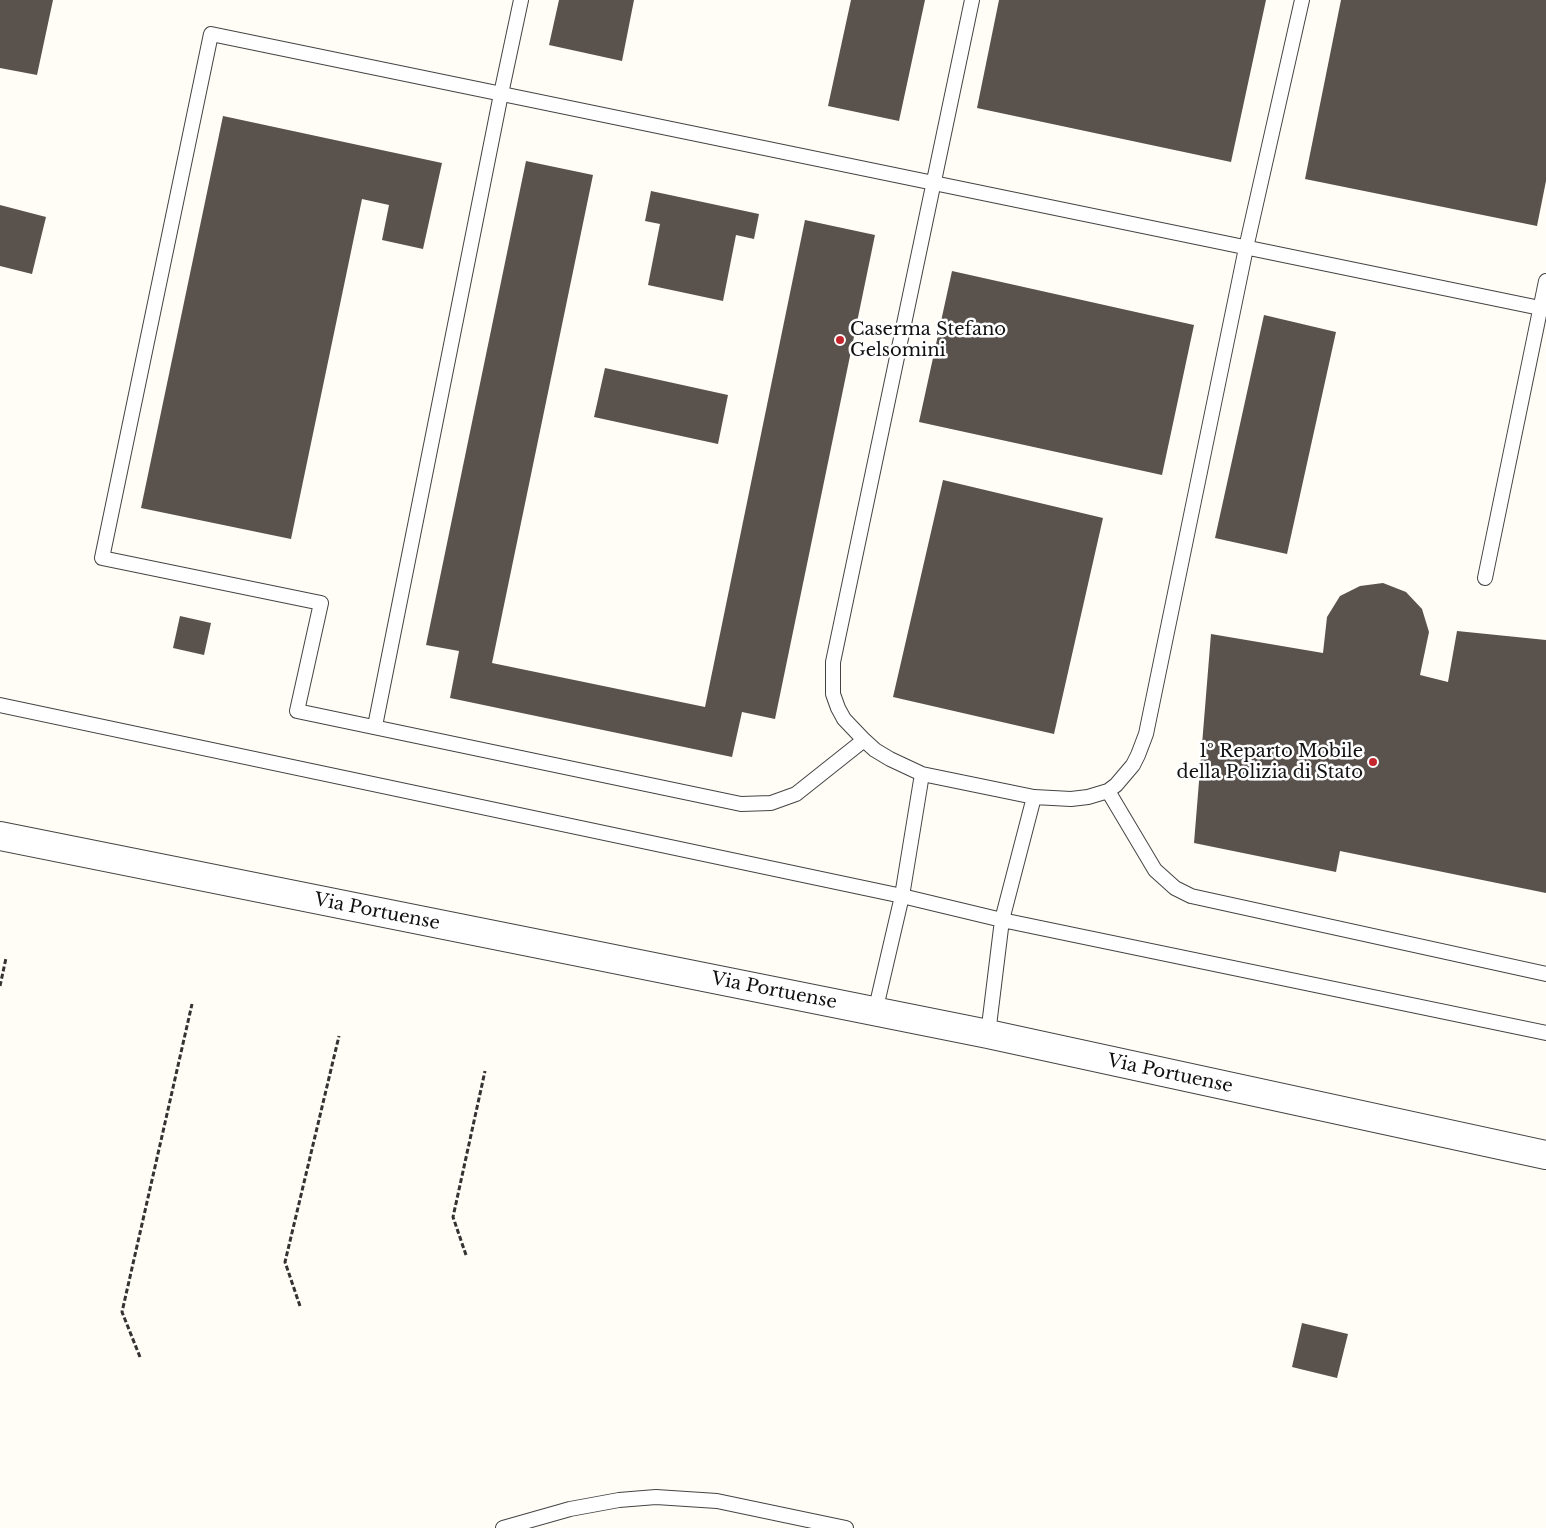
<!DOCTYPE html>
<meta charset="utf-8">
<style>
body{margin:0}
canvas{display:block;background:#fffdf5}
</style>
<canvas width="1546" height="1528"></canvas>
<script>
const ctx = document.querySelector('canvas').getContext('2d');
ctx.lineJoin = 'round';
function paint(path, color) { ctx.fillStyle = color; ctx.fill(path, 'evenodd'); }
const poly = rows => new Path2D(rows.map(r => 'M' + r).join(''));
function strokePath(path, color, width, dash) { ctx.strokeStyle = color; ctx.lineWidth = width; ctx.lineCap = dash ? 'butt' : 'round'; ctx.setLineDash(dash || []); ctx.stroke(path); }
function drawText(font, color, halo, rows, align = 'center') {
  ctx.font = font + ' "Libre Baskerville",serif'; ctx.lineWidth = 5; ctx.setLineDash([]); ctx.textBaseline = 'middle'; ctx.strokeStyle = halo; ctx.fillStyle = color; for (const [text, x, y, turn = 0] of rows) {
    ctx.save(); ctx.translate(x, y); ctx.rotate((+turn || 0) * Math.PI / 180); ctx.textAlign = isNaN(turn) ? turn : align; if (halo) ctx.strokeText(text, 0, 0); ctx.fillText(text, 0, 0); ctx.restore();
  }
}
const building = poly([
 [0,0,53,0,37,75,0,68],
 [559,0,634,0,622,61,549,45],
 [851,0,925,0,899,121,828,106],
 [999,0,1266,0,1231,162,977,108],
 [1341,0,1546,0,1546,181,1537,226,1305,179],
 [223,116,442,163,423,249,382,240,389,205,362,199,291,539,141,508],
 [526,161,593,175,492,663,705,707,805,220,875,235,775,719,742,712,732,757,450,698,459,651,426,645],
 [651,191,759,214,754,239,736,235,723,301,648,285,660,224,645,221],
 [0,205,46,217,32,274,0,266],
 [952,271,1194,325,1162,475,919,422],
 [1264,315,1336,332,1287,554,1215,538],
 [605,368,728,395,718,444,594,417],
 [943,480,1103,518,1054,734,893,697],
 [1383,583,1406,592,1422,609,1429,632,1420,675,1448,682,1457,631,1546,640,1546,893,1340,851,1336,872,1194,843,1211,634,1323,653,1327,617,1340,596,1360,586],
 [180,616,211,623,204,655,173,648],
 [1302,1323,1348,1334,1337,1378,1292,1367]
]);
const path = poly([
 [0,986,6,958],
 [466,1255,453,1217,485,1071],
 [300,1306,285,1262,339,1036],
 [140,1357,122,1312,192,1004]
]);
const service = poly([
 [972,0,833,662,833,694,838,708,844,719,864,740,875,750,890,759,922,774,1034,797,1071,799,1088,797,1108,791,1116,785,1133,765,1138,755,1146,734,1246,248,1302,0],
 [1485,578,1546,281],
 [0,705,902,896,1002,920,1546,1033],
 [375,726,501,94,521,0],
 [864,740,796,794,771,803,741,804,297,711,321,603,102,558,211,34,1540,308],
 [1108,791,1155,870,1175,888,1191,896,1546,974],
 [875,1012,902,896,922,774],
 [988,1034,1002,920,1034,797],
 [503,1528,570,1509,619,1500,656,1497,717,1501,846,1528]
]);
const tertiary = poly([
 [0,836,988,1034,1546,1155]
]);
const markers = [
 [840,340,5,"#c4262e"],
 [1373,762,5,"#c4262e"]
];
const poiNames = [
 ["Caserma Stefano",850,330],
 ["Gelsomini",850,351],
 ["1º Reparto Mobile",1363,752,"right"],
 ["della Polizia di Stato",1363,773,"right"]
];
const streetNames = [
 ["Via Portuense",377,912,11],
 ["Via Portuense",774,991,11],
 ["Via Portuense",1170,1074,12]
];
paint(building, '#5a524d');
strokePath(service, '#444', 16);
strokePath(tertiary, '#444', 30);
strokePath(path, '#333', 3, [5, 2.5]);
strokePath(service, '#fff', 14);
strokePath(tertiary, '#fff', 28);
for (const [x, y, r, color] of markers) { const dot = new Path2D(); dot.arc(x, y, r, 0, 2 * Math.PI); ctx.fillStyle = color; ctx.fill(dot); strokePath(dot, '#fff', 2); }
drawText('18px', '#111', '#fff', poiNames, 'left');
drawText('18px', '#111', '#fff', streetNames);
</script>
